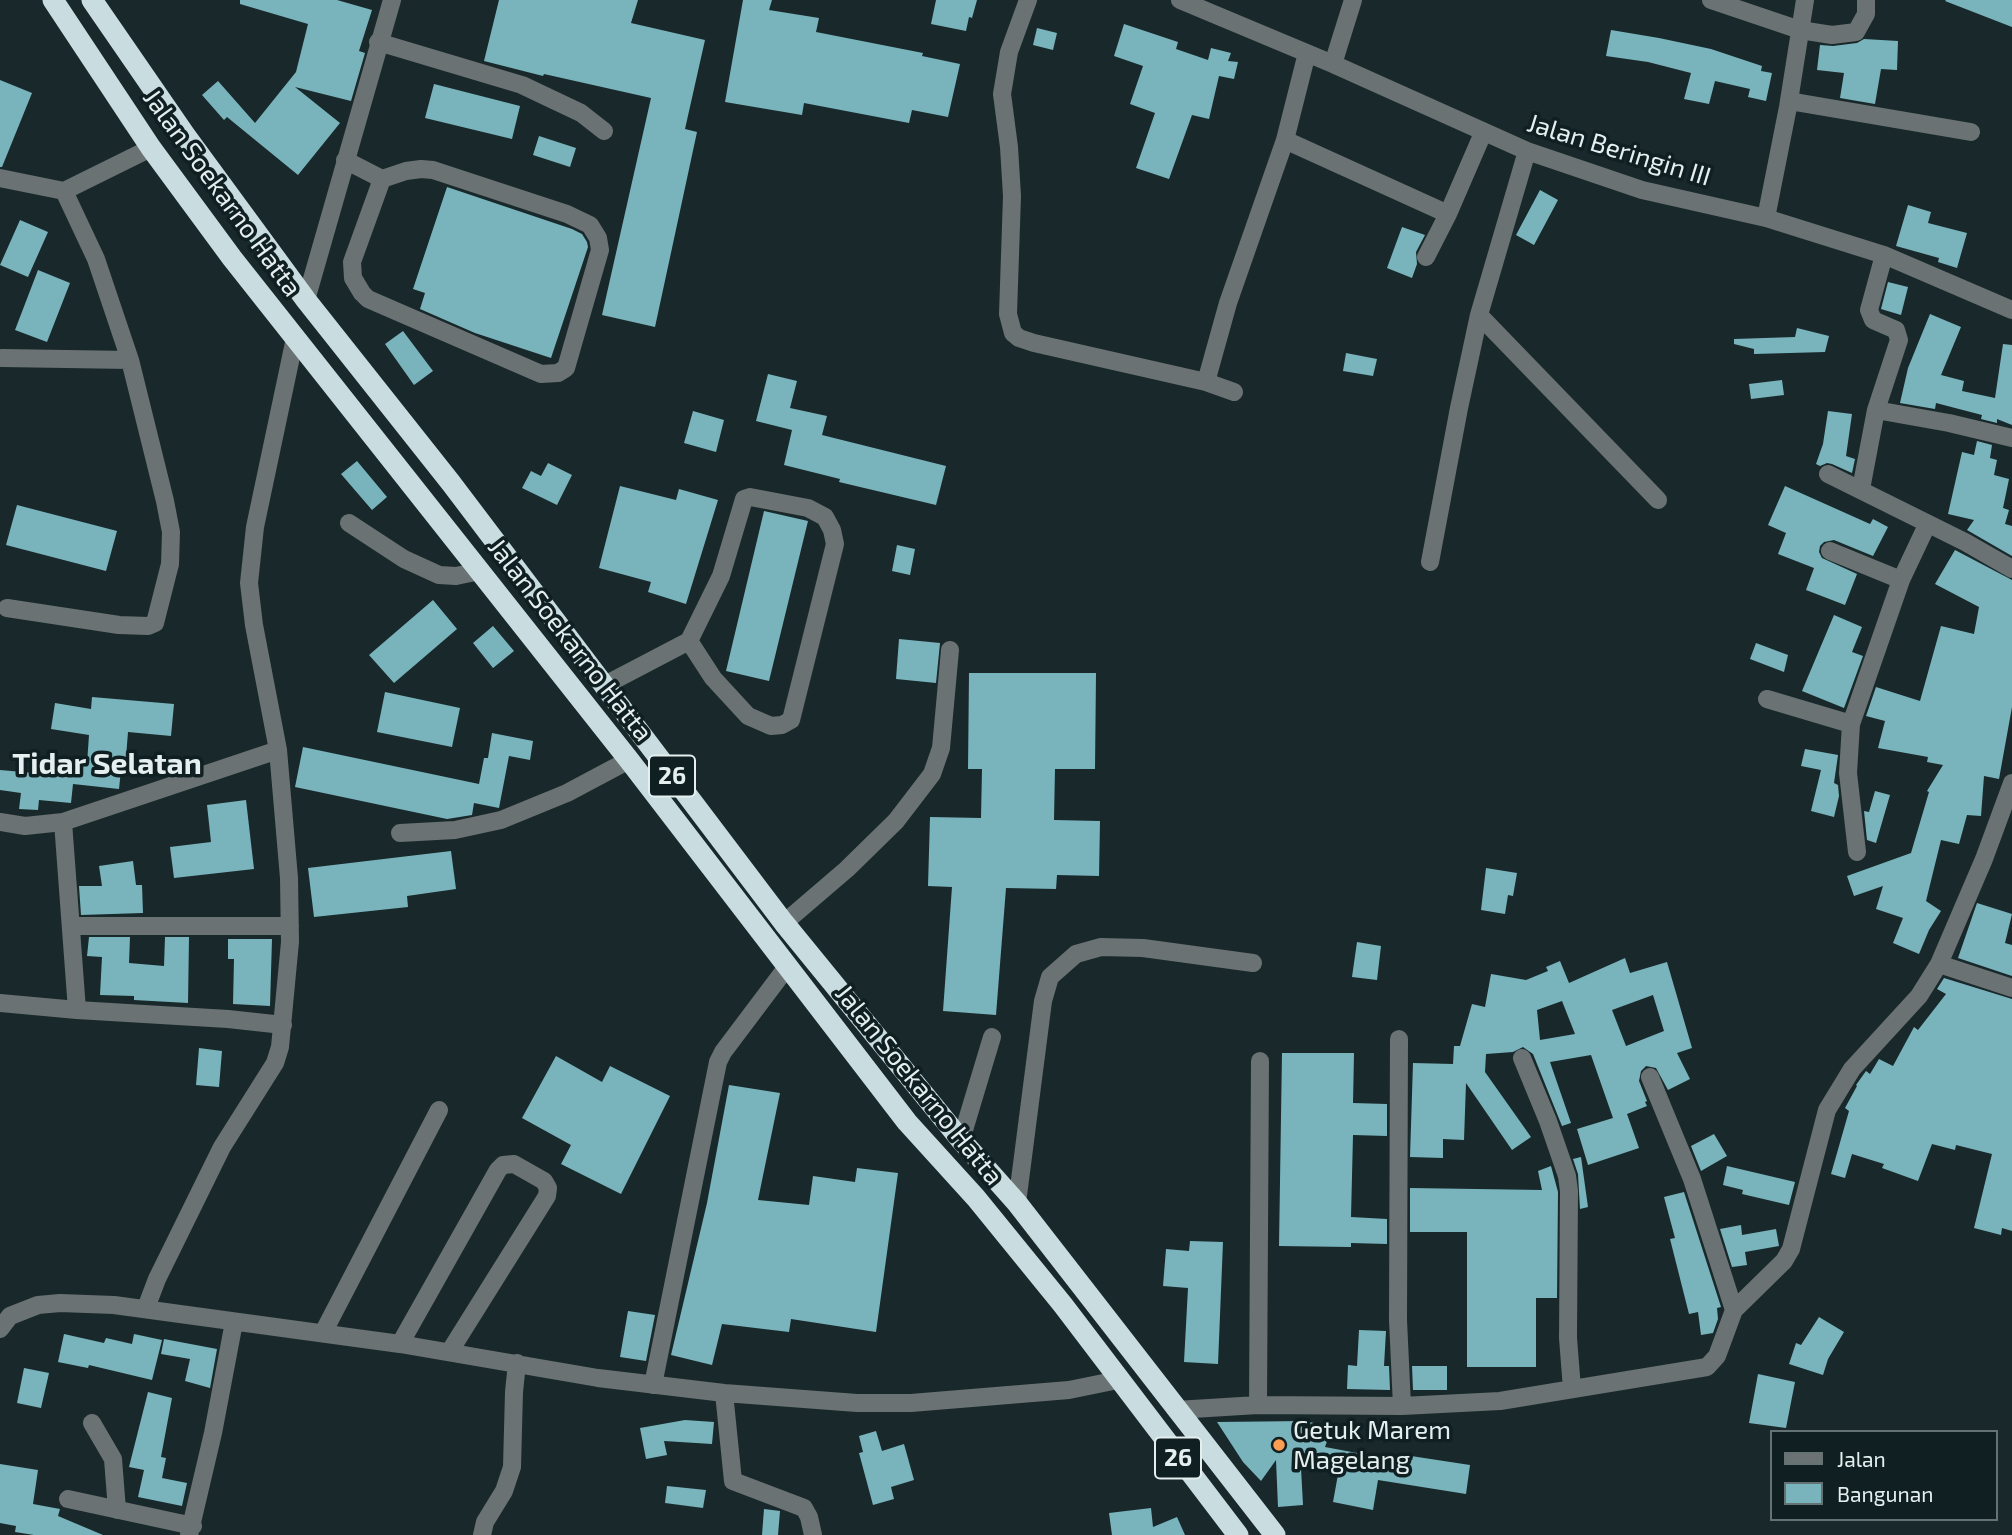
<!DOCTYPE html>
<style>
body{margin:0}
#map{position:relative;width:2012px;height:1535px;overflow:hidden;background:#19292b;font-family:"Exo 2",sans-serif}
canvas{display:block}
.legend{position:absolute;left:1770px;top:1430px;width:228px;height:91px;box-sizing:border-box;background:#101f22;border:2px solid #657274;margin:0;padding:9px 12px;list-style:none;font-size:21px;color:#e5eff0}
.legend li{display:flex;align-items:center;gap:14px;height:35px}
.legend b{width:35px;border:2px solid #657274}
</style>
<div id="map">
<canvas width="2012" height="1535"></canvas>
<ul class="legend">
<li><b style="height:9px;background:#6a7273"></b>Jalan</li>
<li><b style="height:19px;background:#79b4bd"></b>Bangunan</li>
</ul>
</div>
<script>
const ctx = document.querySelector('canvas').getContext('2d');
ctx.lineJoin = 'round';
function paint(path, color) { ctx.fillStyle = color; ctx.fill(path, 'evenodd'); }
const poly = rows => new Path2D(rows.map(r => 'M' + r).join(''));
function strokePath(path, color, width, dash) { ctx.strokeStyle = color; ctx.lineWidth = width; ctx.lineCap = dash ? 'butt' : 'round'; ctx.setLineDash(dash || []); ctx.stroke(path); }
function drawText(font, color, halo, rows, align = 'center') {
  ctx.font = font + ' "Exo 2",sans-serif'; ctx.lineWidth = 7; ctx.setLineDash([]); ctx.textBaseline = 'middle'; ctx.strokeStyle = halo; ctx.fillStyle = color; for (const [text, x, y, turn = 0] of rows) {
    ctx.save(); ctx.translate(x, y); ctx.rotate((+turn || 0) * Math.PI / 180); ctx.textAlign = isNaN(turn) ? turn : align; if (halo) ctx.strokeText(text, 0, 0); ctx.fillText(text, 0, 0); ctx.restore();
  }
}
const building = poly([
 [240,0,337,0,372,10,359,51,365,53,351,101,295,87,340,123,298,175,227,117,224,120,202,95,218,81,255,123,296,72,308,24,240,4],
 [499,0,638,0,631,23,705,40,685,129,697,132,655,327,602,315,651,98,544,74,543,76,484,61],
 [743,0,772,0,769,10,819,18,816,32,923,53,922,56,960,64,948,117,912,110,909,123,804,103,802,115,725,102],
 [936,0,977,0,972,18,969,17,966,31,931,24],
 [1946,0,2012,0,2012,27,1945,1],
 [1124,24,1178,42,1176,49,1208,60,1211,48,1231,53,1228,61,1238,62,1234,79,1219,76,1209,119,1192,115,1169,179,1136,168,1155,113,1130,104,1143,66,1114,56],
 [1037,28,1057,33,1053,50,1033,45],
 [1611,30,1659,38,1711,49,1762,66,1761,71,1772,73,1766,101,1748,97,1750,89,1715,81,1709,104,1684,99,1691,73,1648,62,1606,56],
 [1864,39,1898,41,1897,70,1881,69,1875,104,1840,98,1844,73,1817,70,1820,45,1833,46,1857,43],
 [0,80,32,93,2,167,0,167],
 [434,84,520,106,512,139,425,118],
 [539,136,576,148,570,167,533,155],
 [447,187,572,229,582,234,587,242,588,247,551,358,475,333,420,309,425,293,413,289],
 [1540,190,1558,200,1534,245,1516,235],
 [1908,205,1931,212,1928,223,1967,233,1957,268,1938,262,1939,258,1896,246],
 [20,220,48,232,28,277,0,265],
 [1402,227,1425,235,1416,252,1417,264,1412,278,1387,268],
 [38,270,70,283,47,342,15,330],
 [1888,282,1908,287,1901,315,1881,309],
 [1930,314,1961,327,1941,375,1964,381,1962,391,1995,398,2003,344,2012,345,2012,425,1997,419,1997,423,1981,419,1982,415,1936,403,1935,409,1900,403,1908,368],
 [1797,328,1829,336,1825,352,1754,354,1754,349,1734,344,1734,339,1795,337],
 [403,331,433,371,414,385,385,344],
 [1346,353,1377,359,1373,376,1343,371],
 [768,374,797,381,790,408,827,416,822,435,946,466,936,505,839,482,840,479,784,465,792,430,756,421],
 [1782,380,1784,395,1751,399,1749,384],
 [693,411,724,420,716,452,684,443],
 [1828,411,1852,414,1846,456,1855,459,1852,473,1832,464,1827,463,1820,466,1816,464,1823,444],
 [1977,441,1992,445,1990,458,1997,460,1994,475,2009,479,2003,508,2009,510,2005,524,2012,526,2012,556,1967,530,1974,520,1948,514,1962,452,1974,455],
 [357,461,387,497,372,510,341,474],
 [548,463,572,475,557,505,522,488,531,471,541,476],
 [620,486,676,500,679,489,718,500,686,604,648,592,651,582,599,568],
 [1785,486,1870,524,1873,519,1888,527,1873,556,1834,540,1824,542,1820,546,1819,552,1822,558,1857,574,1845,605,1806,590,1814,568,1778,554,1786,533,1768,525],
 [17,505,117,531,106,571,6,545],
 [764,511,808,521,769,681,726,671],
 [897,545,915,549,910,575,892,571],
 [1955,550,2012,580,2012,707,1999,779,1984,776,1981,816,1967,815,1959,844,1941,840,1926,901,1941,911,1929,930,1919,954,1893,943,1903,918,1876,909,1883,886,1854,896,1847,876,1911,853,1929,792,1927,791,1943,765,1927,762,1928,757,1878,748,1885,721,1866,716,1876,687,1920,701,1941,626,1974,634,1979,607,1935,584],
 [433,600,457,629,394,683,369,655],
 [1834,615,1862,627,1852,652,1863,656,1844,708,1802,691],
 [493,626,514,651,493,668,473,643],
 [899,639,940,643,936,683,896,679],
 [1756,643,1788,655,1784,672,1750,659],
 [969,673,1096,673,1095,769,1055,769,1054,820,1100,821,1099,876,1057,875,1056,889,1006,888,996,1015,943,1011,952,887,928,886,930,817,981,818,982,769,968,769],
 [385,692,460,708,452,747,377,732],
 [92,697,174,704,171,736,128,732,125,770,121,770,119,789,73,784,71,803,39,800,38,810,19,809,21,793,0,790,0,770,57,775,58,762,87,764,89,735,51,729,55,703,91,709],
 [492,733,533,741,530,760,509,756,499,808,474,803,472,815,447,819,295,787,303,747,479,784,484,758,488,758],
 [1805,749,1838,755,1834,783,1838,785,1839,796,1834,817,1811,811,1821,770,1801,766],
 [1875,791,1890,795,1876,843,1867,840,1864,811,1869,812],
 [246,800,254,869,174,878,170,847,211,842,207,805],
 [451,851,456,889,407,896,408,907,314,917,308,868],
 [133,861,136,885,142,885,143,913,81,915,79,886,102,886,99,866],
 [1486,868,1517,873,1513,896,1508,895,1505,914,1481,910],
 [1977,903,2012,914,2005,943,2012,945,2012,976,1958,958],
 [89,937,130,937,129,963,164,966,165,937,189,937,188,1003,134,1000,134,996,100,995,102,957,87,956],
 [228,939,272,939,270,1006,233,1004,234,959,228,959],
 [1357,942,1381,946,1377,980,1352,977],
 [1625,958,1630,973,1667,962,1692,1048,1677,1053,1690,1079,1668,1090,1656,1068,1646,1066,1641,1071,1639,1081,1647,1101,1645,1102,1647,1106,1627,1114,1639,1148,1588,1165,1577,1129,1613,1118,1591,1055,1550,1062,1571,1123,1562,1126,1533,1054,1523,1047,1513,1052,1486,1054,1485,1072,1531,1137,1512,1150,1466,1083,1464,1140,1443,1139,1443,1158,1410,1157,1413,1063,1453,1064,1454,1046,1460,1046,1472,1004,1485,1007,1491,974,1526,980,1548,971,1546,967,1560,961,1569,983],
 [1653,995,1664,1031,1626,1046,1612,1010],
 [1562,1001,1575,1034,1540,1040,1537,1010],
 [1944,978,2012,999,2012,1231,2002,1228,2001,1235,1974,1228,1992,1154,1956,1145,1955,1150,1932,1144,1918,1181,1882,1168,1884,1164,1852,1154,1845,1178,1831,1174,1849,1111,1845,1108,1857,1086,1856,1085,1866,1071,1870,1074,1879,1059,1893,1066,1914,1027,1918,1030,1946,994,1937,989],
 [199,1048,222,1051,219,1087,196,1085],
 [1282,1053,1354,1053,1353,1103,1387,1104,1387,1136,1353,1135,1351,1217,1387,1219,1387,1244,1351,1243,1351,1247,1279,1246],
 [556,1056,602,1082,610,1066,670,1096,621,1194,561,1164,571,1145,522,1118],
 [729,1085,780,1093,758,1200,809,1205,813,1176,855,1182,857,1168,898,1173,876,1332,791,1319,789,1332,722,1324,712,1365,671,1355,707,1203],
 [1714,1134,1727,1156,1701,1171,1691,1146],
 [1581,1157,1588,1207,1580,1209,1578,1174,1573,1159],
 [1551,1166,1558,1192,1557,1298,1536,1298,1536,1367,1467,1367,1467,1232,1410,1232,1410,1188,1542,1190,1538,1171],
 [1727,1166,1795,1182,1789,1205,1742,1194,1743,1190,1723,1185],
 [1684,1192,1721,1307,1717,1308,1718,1319,1713,1333,1701,1335,1698,1312,1689,1314,1670,1239,1675,1238,1664,1197],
 [1741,1225,1742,1235,1776,1229,1779,1246,1745,1252,1747,1265,1732,1267,1720,1229],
 [1190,1241,1223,1242,1218,1364,1184,1362,1188,1288,1163,1286,1166,1249,1189,1251],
 [628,1311,655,1315,646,1361,620,1357],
 [1819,1317,1844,1332,1828,1359,1823,1375,1789,1364,1796,1343,1801,1345],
 [1359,1330,1386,1331,1384,1366,1389,1366,1390,1390,1347,1389,1348,1365,1357,1366],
 [64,1334,104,1343,106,1338,132,1344,134,1334,162,1340,152,1380,89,1365,88,1368,58,1362],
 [164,1339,217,1349,210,1388,185,1381,190,1359,161,1354],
 [1412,1366,1447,1366,1447,1390,1413,1390],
 [24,1368,49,1373,41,1408,17,1403],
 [1758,1374,1795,1382,1786,1428,1749,1423],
 [148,1392,172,1398,161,1457,166,1458,162,1478,187,1483,182,1506,138,1497,144,1470,129,1467],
 [685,1420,714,1422,712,1444,664,1441,667,1455,646,1459,640,1428],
 [1305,1421,1332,1427,1325,1447,1410,1463,1411,1456,1470,1465,1466,1494,1378,1480,1373,1510,1333,1502,1339,1469,1301,1468,1303,1505,1278,1507,1276,1460,1261,1481,1243,1462,1217,1422],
 [876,1431,882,1451,904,1444,914,1480,891,1487,894,1499,873,1505,859,1453,863,1452,859,1436],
 [0,1464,38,1470,33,1504,60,1509,58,1516,103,1535,34,1535,15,1532,16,1526,0,1523],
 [667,1486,706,1490,703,1508,665,1503],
 [1151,1508,1153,1527,1177,1517,1185,1535,1112,1535,1109,1513],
 [764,1509,780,1511,778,1535,762,1535]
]);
const minor = poly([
 [1028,0,1009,52,1002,94,1009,147,1012,196,1008,314,1013,333,1019,338,1034,343,1206,382,1234,392],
 [1180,0,1333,64,1527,151,1642,190,1766,218,1884,255,2012,310],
 [1711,0,1800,30,1832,35,1856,32,1866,14,1866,0],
 [378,42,522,85,581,113,604,131],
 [1333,64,1353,0],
 [1789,101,1971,132],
 [1285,140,1448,214,1483,133],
 [345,160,382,179,406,171,421,169,433,170,567,214,590,225,598,238,600,250,566,368,558,373,541,374,368,299,362,293,353,278,352,262,382,179],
 [0,178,64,191],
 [1766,218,1788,107,1805,0],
 [1426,257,1448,214],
 [306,300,392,0],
 [1479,315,1658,500],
 [2,358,130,360,96,259,64,191,151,148],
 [1206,382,1228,303,1285,140,1307,53],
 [1876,410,1949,423,2012,438],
 [1828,474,1965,542,2012,569],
 [1861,489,1876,410,1899,340,1896,330,1873,320,1869,310,1884,255],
 [349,523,404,559,439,575,456,576,480,571],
 [1830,551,1901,580],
 [1430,562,1459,408,1479,315,1527,151],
 [7,608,119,625,148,626,155,623,170,564,171,532,165,501,130,360],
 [603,686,689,641,721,576,744,499,750,497,808,508,825,517,832,530,835,544,791,720,782,725,771,726,748,716,713,678,689,641],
 [1767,699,1851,724],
 [0,822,25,826,63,822,278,750],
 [63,822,77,1010,228,1019,283,1025],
 [400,833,455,830,501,820,567,793,629,760],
 [1857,852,1848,773,1851,724,1901,580,1927,525],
 [784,923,847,869,896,821,932,774,941,748,950,650],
 [72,926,290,926],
 [1939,964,2012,988],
 [0,1003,77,1010],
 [1399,1039,1398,1320,1402,1406],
 [1522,1058,1548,1121,1567,1176,1569,1191,1568,1338,1572,1389],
 [1650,1077,1692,1179,1734,1310],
 [961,1140,992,1037],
 [1017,1203,1043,1001,1050,977,1076,954,1101,947,1143,948,1253,963],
 [146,1308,157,1279,222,1147,275,1063,280,1047,290,942,289,878,278,750,254,625,249,583,255,527,295,338],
 [0,1329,10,1316,38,1305,60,1303,114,1305,400,1344,598,1378,724,1393,857,1403,911,1403,1069,1390,1118,1380],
 [323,1333,439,1110],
 [400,1344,498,1170,503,1165,514,1164,544,1181,548,1188,547,1196,450,1351],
 [653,1385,718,1062,723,1052,787,967],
 [724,1393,733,1481,804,1508,809,1517,813,1535],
 [1258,1405,1260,1061],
 [1176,1410,1258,1405,1402,1406,1500,1401,1707,1367,1717,1356,1734,1310,1784,1261,1791,1249,1827,1110,1852,1069,1919,996,1939,964,1984,859,2012,783],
 [92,1423,113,1459,117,1510],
 [68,1499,193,1526],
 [189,1535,213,1433,234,1322],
 [482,1535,485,1522,504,1491,512,1467,514,1392,517,1363]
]);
const highway = poly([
 [53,0,151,148,232,258,629,760,907,1122,976,1198,1063,1305,1238,1535],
 [92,0,185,135,306,300,451,483,784,923,961,1140,1017,1203,1275,1535]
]);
const markers = [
 [1279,1445,7,"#fb9e51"]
];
const shields = [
 [672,776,46],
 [1178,1458,46]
];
const shieldNames = [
 ["26",672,776],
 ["26",1178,1458]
];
const streetNames = [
 ["Jalan Beringin III",1619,150,17],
 ["Jalan Soekarno Hatta",222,193,54],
 ["Jalan Soekarno Hatta",570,640,52],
 ["Jalan Soekarno Hatta",919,1085,51]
];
const poiNames = [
 ["Getuk Marem",1293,1430],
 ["Magelang",1293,1460]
];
const quarterNames = [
 ["Tidar Selatan",107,764]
];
paint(building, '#79b4bd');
strokePath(minor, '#6a7273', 18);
strokePath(highway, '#c9dde0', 21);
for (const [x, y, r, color] of markers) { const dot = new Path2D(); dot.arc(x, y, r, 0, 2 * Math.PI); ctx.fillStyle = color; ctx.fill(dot); strokePath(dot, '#101f22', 2.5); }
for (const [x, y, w] of shields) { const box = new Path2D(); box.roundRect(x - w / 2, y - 20.5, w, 41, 5); ctx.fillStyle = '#101f22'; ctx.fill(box); strokePath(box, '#e5eff0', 2); }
drawText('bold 24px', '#e5eff0', null, shieldNames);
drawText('26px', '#e5eff0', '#101f22', streetNames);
drawText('26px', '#e5eff0', '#101f22', poiNames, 'left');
drawText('bold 30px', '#e5eff0', '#101f22', quarterNames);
</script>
